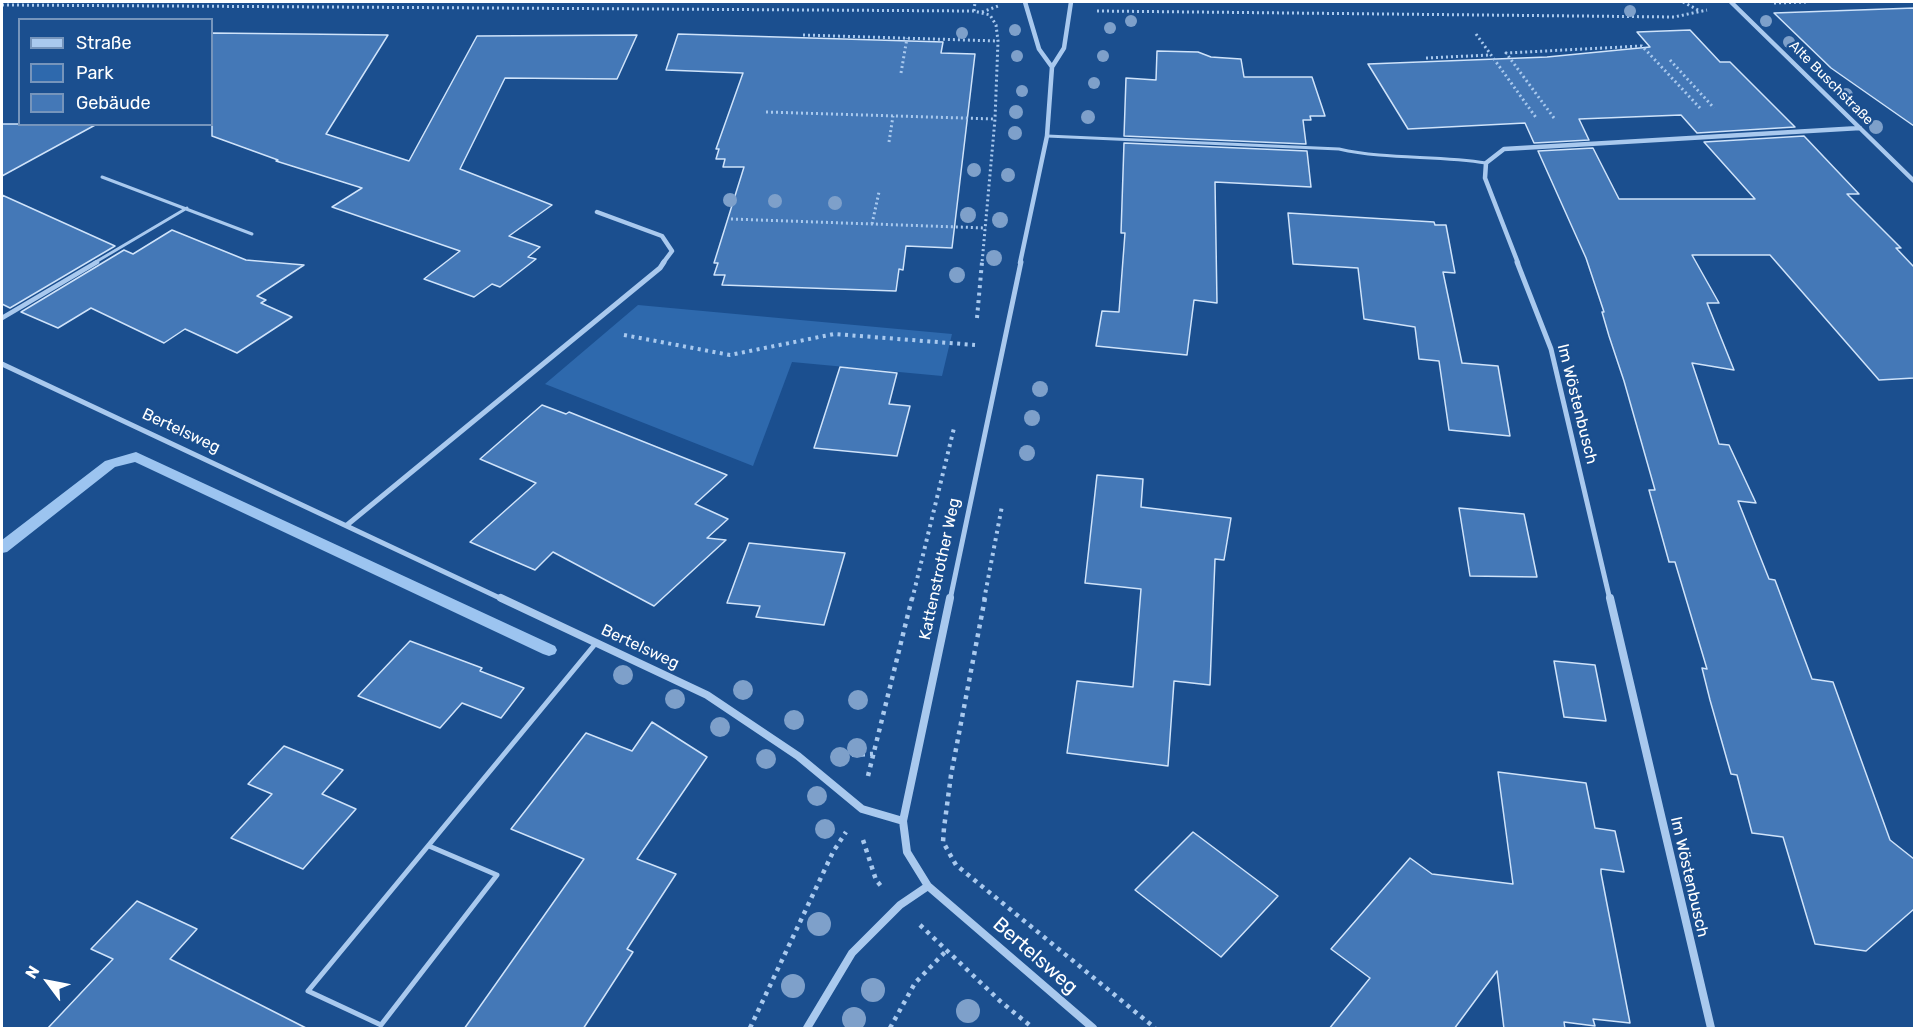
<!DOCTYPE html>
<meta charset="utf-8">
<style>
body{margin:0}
#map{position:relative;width:1916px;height:1030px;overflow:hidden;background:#1b4f8f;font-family:Rubik,sans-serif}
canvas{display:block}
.frame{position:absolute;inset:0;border:3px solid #fff;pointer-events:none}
.legend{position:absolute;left:18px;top:18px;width:195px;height:108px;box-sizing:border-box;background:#1b4f8f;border:2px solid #7695bc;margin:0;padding:8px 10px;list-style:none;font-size:18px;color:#fff}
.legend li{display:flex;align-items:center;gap:12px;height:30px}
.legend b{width:30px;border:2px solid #7695bc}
.north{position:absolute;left:18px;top:952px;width:60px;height:60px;-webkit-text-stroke:4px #1b4f8f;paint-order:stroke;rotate:302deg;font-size:16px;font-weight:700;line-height:24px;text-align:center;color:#fff}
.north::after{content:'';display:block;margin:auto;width:21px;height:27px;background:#fff;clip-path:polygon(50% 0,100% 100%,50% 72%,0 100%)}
</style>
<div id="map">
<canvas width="1916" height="1030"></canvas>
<div class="frame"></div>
<ul class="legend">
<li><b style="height:8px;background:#a9c9ee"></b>Straße</li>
<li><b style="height:16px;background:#2e69ad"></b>Park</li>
<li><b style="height:16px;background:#4478b7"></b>Gebäude</li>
</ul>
<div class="north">N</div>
</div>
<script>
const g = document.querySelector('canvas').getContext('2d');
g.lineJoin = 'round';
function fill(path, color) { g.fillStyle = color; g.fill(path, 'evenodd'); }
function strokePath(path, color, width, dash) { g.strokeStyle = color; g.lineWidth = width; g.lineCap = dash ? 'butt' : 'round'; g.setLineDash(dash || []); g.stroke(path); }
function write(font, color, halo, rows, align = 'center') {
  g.font = font + ' Rubik,sans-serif'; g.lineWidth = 4.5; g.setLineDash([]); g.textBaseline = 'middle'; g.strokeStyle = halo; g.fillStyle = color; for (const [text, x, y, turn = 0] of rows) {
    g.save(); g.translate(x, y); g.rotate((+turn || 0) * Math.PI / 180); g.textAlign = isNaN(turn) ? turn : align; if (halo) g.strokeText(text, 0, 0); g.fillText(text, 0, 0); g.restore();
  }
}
fill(new Path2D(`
 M638,305L952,334L942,376L792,362L753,466L545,384Z`), '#2e69ad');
fill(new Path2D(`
 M136,452L555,646L557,650L555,654L549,656L543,654L135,462L115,467L7,552L2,553V540L105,461Z`), '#9cc4f0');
const building = new Path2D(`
 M1914,8V126L1831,68L1774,13Z
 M1690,30L1720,62H1730L1795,127L1697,133L1681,115L1579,119L1589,140L1534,143L1525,123L1408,129L1368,64L1547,57L1650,47L1637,32Z
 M212,33L388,35L326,134L409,161L477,36L637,35L617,79L505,78L460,169L552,205L509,236L540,247L528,257L536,259L500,287L492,284L474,297L424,279L460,251L332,207L362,188L276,161L278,160L212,136Z
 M678,34L943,42L941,53L975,54L952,248L906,246L903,270L899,269L896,291L722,285L725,275H714L718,263H714L744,167H723L725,159H716L719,149H716L743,73L666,70Z
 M1157,51L1198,52L1211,57L1241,59L1244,77H1312L1325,116H1310L1311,120H1303L1306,144L1124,136L1126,78L1156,80Z
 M2,124H97L2,176Z
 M1804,136L1859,194H1847L1901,248H1896L1914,267V378L1879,380L1770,255H1692L1719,303H1707L1734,370L1692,363L1719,444L1729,445L1756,503L1738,501L1769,579L1775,580L1812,679L1833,682L1890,840L1914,859V909L1866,951L1815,944L1783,837L1752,833L1737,775L1731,774L1710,700L1702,668L1707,669L1675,562H1669L1649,490H1655L1624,381L1609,336L1602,312H1604L1586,258L1538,151L1593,148L1619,199H1755L1704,142Z
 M1124,143L1307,151L1311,187L1215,182L1217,303L1194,300L1187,355L1096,346L1102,311L1119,312L1125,233H1121Z
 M2,195L115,246L10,308L2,304Z
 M1288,213L1434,222L1435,225H1446L1455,273L1443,272L1462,363L1498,366L1510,436L1449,430L1439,361L1419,359L1415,327L1364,319L1358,268L1293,264Z
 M172,230L246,260L304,265L257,296L266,300L261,303L292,317L237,353L185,329L164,343L91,308L58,328L21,312L124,250L133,254Z
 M840,367L897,373L889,404L910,406L897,456L814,448Z
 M542,405L566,414L569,412L727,475L695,504L728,519L707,538L726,540L654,606L553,552L535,570L470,542L536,483L480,459Z
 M1097,475L1143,479L1141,507L1231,518L1224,560L1215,559L1210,685L1174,681L1168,766L1067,753L1077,681L1133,687L1141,589L1085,583Z
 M1459,508L1524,514L1537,577L1470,576Z
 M749,543L845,553L824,625L756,617L760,606L727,603Z
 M410,641L482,668L480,671L524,688L501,718L462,703L440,728L358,696Z
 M1554,661L1595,665L1606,721L1564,717Z
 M652,722L707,757L637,859L676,874L627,949L633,952L583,1029H464L584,859L511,829L586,733L632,751Z
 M284,746L343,770L322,794L356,809L303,869L231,838L272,794L248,784Z
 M1498,772L1586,783L1595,828L1615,831L1624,872L1601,869V873L1630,1023L1593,1019L1595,1026L1564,1022L1565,1029H1504L1497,971L1454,1029H1329L1370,978L1331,949L1410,858L1432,874L1513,884Z
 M1193,832L1278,896L1221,957L1135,890Z
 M137,901L197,929L170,959L308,1029H47L113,959L91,949Z`);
fill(building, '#4478b7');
strokePath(building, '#cfe3fa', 1.5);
strokePath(new Path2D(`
 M1683,2L1700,11
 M1774,3L1809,2
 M2,5L974,11L990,15L996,25L998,41L995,119L982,263
 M974,11L975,2
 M1097,11L1674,17L1707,10
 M982,12L998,6
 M1476,34L1537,119
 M803,35L998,41
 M1426,58L1490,55
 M1670,60L1714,108
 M901,73L907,38
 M766,112L995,119
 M1554,118L1506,53L1642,46L1700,108
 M889,142L893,116
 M731,219L986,228
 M872,224L879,192`), '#a9c9ee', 3, [2, 3]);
strokePath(new Path2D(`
 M977,318L982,262
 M624,335L730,355L834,334L975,345
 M912,600L954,428
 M984,600L1002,506`), '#a9c9ee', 4, [3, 4.5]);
strokePath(new Path2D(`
 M985,598L951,775L944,828L943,842L956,865L1155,1028
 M843,755L873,754
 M868,776L912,598
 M863,840L876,880L881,886
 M920,925L1000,1001L1033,1028
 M750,1028L833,852L846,832
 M890,1028L915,983L947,950`), '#a9c9ee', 4.5, [4, 5]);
strokePath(new Path2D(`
 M1047,136L1339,149C1387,160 1437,155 1486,163
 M102,177L252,234
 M94,263L187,208`), '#a9c9ee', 3);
strokePath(new Path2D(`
 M2,318L97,262`), '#a9c9ee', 4.5);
strokePath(new Path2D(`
 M429,846L497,875L381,1025L308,991L596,643`), '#a9c9ee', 5);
strokePath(new Path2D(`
 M1025,2L1039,49L1052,67
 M1731,2L1914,181
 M597,212L662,236L672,251L663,263
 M1020,263L1047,136L1052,67L1064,48L1071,2
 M1518,263L1485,178L1486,163L1504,149L1860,128`), '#a9c9ee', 4.5);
strokePath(new Path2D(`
 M1517,262L1551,349L1610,600
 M2,364L504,600
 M347,525L660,268L664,262
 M950,600L1021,262`), '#a9c9ee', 5);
strokePath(new Path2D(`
 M501,598L707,695L798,756L862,809L903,821
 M950,598L903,821L907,852L928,886L1093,1028
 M1610,598L1711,1028
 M807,1028L852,953L900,905L928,886`), '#a9c9ee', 8);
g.fillStyle = '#7ea0ca';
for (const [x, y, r] of [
 [1630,11,6],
 [1131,21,6],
 [1766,21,6],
 [1110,28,6],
 [1015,30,6],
 [962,33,6],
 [1789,42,6],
 [1017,56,6],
 [1103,56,6],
 [1094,83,6],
 [1022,91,6],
 [1846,95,7],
 [1016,112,7],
 [1088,117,7],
 [1876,127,7],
 [1015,133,7],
 [974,170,7],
 [1008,175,7],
 [730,200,7],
 [775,201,7],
 [835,203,7],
 [968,215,8],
 [1000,220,8],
 [994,258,8],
 [957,275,8],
 [1040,389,8],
 [1032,418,8],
 [1027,453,8],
 [623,675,10],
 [743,690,10],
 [675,699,10],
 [858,700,10],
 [794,720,10],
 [720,727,10],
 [857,748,10],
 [840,757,10],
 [766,759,10],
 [817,796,10],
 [825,829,10],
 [819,924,12],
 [793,986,12],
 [873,990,12],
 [968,1011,12],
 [854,1019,12]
]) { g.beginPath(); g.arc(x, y, r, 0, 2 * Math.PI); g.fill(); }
write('14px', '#fff', '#1b4f8f', [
 ["Alte Buschstraße",1831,83,45]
]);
write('16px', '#fff', '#1b4f8f', [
 ["Im Wöstenbusch",1577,404,76],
 ["Bertelsweg",181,431,25],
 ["Kattenstrother Weg",940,569,-78],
 ["Bertelsweg",640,647,25],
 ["Im Wöstenbusch",1689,877,77]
]);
write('20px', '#fff', '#1b4f8f', [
 ["Bertelsweg",1035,956,41]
]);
</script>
